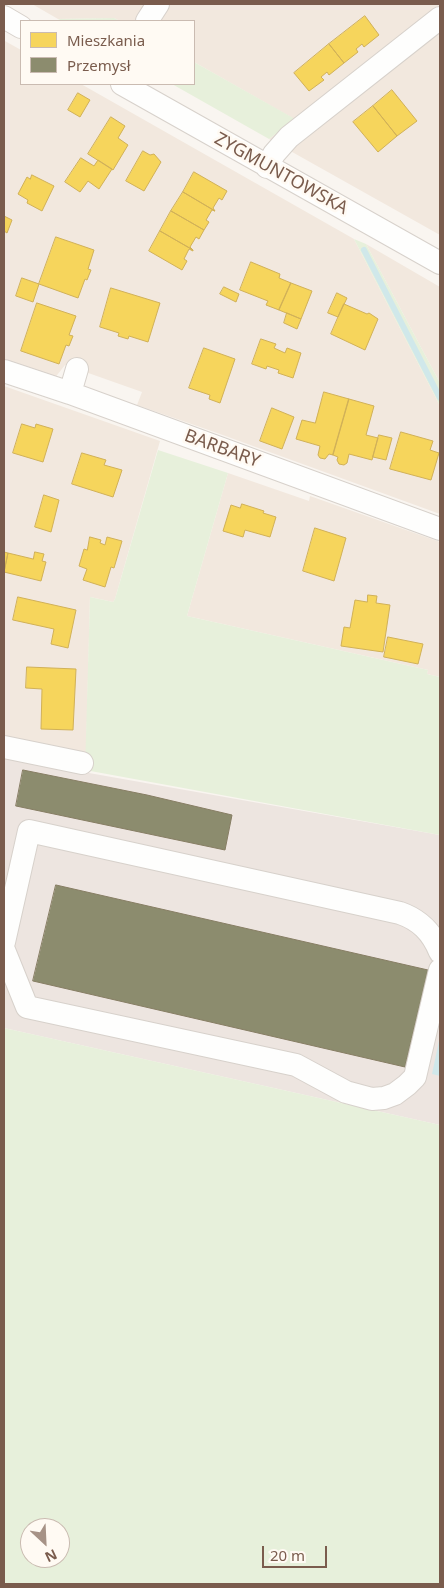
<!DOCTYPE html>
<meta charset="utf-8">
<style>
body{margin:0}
#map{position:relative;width:444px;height:1588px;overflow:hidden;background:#f9f5f0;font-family:"Noto Sans",sans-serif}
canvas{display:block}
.frame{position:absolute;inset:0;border:5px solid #7a5c4d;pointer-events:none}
.legend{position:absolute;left:20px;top:20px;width:175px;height:65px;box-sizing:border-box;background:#fffaf3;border:1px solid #cabbb1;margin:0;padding:6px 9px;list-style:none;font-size:15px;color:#7a5c4d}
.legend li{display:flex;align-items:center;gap:10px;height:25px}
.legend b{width:25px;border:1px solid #cabbb1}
.north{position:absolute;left:20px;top:1518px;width:50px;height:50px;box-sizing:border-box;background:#fffaf3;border:1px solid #cabbb1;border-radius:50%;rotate:155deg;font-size:14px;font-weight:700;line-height:20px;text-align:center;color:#7a5c4d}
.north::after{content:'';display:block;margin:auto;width:18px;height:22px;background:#a69286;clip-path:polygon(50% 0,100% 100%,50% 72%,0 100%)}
.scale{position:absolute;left:262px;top:1546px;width:65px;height:22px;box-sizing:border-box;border:2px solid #7a5c4d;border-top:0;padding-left:6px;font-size:15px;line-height:18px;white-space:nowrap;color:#7a5c4d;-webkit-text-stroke:4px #fffaf3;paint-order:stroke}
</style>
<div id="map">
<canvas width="444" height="1588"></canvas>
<div class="frame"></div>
<ul class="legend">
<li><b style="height:14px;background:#f6d55c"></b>Mieszkania</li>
<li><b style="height:14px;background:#8c8c6e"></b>Przemysł</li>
</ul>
<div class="north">N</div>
<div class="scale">20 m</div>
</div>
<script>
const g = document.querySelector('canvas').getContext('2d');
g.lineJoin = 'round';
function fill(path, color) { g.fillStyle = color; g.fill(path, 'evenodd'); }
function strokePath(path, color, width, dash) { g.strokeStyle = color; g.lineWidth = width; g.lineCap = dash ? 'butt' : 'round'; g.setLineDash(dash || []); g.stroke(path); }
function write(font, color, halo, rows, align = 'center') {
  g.font = font + ' "Noto Sans",sans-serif'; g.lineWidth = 5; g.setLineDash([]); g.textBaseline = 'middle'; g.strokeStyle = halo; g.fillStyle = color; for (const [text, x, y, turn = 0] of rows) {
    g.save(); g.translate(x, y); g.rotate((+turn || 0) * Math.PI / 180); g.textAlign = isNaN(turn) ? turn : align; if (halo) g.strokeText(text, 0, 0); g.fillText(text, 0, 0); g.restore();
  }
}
fill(new Path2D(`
 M32,4H440V235L269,139L294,119L194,62V21H120L114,18L58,19Z
 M5,41L21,50V84H81L354,239L440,406V514L220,434L137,405L142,392L77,369L65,365L54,379L4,362V44Z
 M366,244L440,287V383Z
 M4,386L160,441L115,599L113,602L90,597L86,757L4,739Z
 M228,473L309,501L310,496L440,542V677L427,674L428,670L187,616Z`), '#f2e8de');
fill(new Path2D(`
 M4,758L440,835V1125L4,1028Z`), '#ede5e0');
fill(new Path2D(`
 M114,18L120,21H62L58,19Z
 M194,62L295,119L269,139L172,84H194Z
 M354,239L366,244L440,383V406Z
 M158,450L228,473L187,616L428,670L427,674L440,677V835L85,770L90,597L113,602L115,599Z
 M4,1028L440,1125V1584H4ZM30,1528H60V1558H30Z`), '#e7f0db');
fill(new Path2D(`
 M440,1036V1076L432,1074Z`), '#d0e8ea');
const homes = new Path2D(`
 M365,16L379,35L364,47L362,44L356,49L358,52L344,63L329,44Z
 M329,44L344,63L329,75L327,72L321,77L324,80L309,91L294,73Z
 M392,90L417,121L397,136L373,106Z
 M78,93L90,100L80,117L68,110Z
 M373,106L397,136L378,152L353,122Z
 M111,117L125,126L118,138L128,145L113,170L88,154Z
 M143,151L150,155L154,154L161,162L144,191L126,181Z
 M81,158L94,166L98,160L112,169L99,189L88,181L80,192L65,182Z
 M194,172L227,191L222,200L219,198L213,208L215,211L183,192Z
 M32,175L54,186L42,211L27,203L28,200L18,194L27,177L30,179Z
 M183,192L215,211L212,210L206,220L209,222L204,230L171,211Z
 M171,211L204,230L199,239L196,237L190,247L193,250L160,231Z
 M4,216L12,220L7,233L4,231Z
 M160,231L193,250V251L189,249L184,259L187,261L182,270L149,251Z
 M56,237L94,250L88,269L91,270L87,280L85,279L78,298L39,284Z
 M251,262L280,274L279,278L291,283L279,310L266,305L268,301L240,290Z
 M22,278L39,284L33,302L16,296Z
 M291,283L312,291L301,319L279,310Z
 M224,287L239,294L236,302L220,294Z
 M111,288L160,303L148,342L129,336L128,339L118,336L119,333L100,327Z
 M337,293L347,298L338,317L328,313Z
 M37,303L76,316L69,335L73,336L69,346L66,345L59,364L21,351Z
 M344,304L367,314L369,313L378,319L365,350L331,334Z
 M287,313L301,319L297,329L284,323Z
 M261,339L276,344L274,348L285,353L287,348L301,353L293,378L278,373L279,370L267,366L266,369L252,364Z
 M204,348L235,359L220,403L209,399L210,395L189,388Z
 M324,392L349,399L333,455L329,454L325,459L320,458L318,455L320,446L296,439L302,420L315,423Z
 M349,399L374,406L366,435L378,438L372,460L349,454L347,463L344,465L339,464L337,460L338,457L333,455Z
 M272,408L294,417L282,449L260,441Z
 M22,424L35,428L36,424L53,429L43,462L13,453Z
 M401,432L433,441L430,450L439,453L431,480L390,469Z
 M379,435L392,438L386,460L373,457Z
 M82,453L106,460L104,465L122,470L113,497L72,484Z
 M44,495L59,500L51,532L35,527Z
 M242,504L264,511L263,513L276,517L270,537L245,530L243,537L223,531L231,505L240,508Z
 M315,528L346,538L334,581L303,571Z
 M90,537L101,540L100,543L105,545L107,537L122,541L114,568L111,567L105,587L83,580L87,569L79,566L84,549L87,550Z
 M4,552L8,553L4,572Z
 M35,552L44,554L42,561L46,562L41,581L4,572L8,553L33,559Z
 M368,595L377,596L376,603L390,605L383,652L341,646L344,627L350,628L355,600L367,602Z
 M18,597L76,610L68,648L51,644L54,629L13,620Z
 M388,637L423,644L418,664L384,657Z
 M27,667L76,669L73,730L41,729L42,689L26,688Z`);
fill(homes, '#f6d55c');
strokePath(homes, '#d1b158', 1);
const industry = new Path2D(`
 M23,770L147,795L232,815L225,850L16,806Z
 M56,885L428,970L405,1067L33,981Z`);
fill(industry, '#8c8c6e');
strokePath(industry, '#877e64', 1);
strokePath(new Path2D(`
 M364,250L440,398`), '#d0e8ea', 6);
const minor = new Path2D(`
 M4,17L21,27
 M147,21L158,4
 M122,84L440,263
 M267,167L274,154L289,137L440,18
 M4,371L70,393L440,529
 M70,393L77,369
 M4,747L82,763
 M4,942L29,831L400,913C420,920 432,932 440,952
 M4,950L27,1007L296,1065L346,1092L372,1099L384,1098L395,1094L407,1085L415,1077L440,970`);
strokePath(minor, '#d7d1cb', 24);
strokePath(minor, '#fefefd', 22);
write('18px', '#7a5c4d', '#fffaf3', [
 ["ZYGMUNTOWSKA",281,174,29],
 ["BARBARY",222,449,20]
]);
</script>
